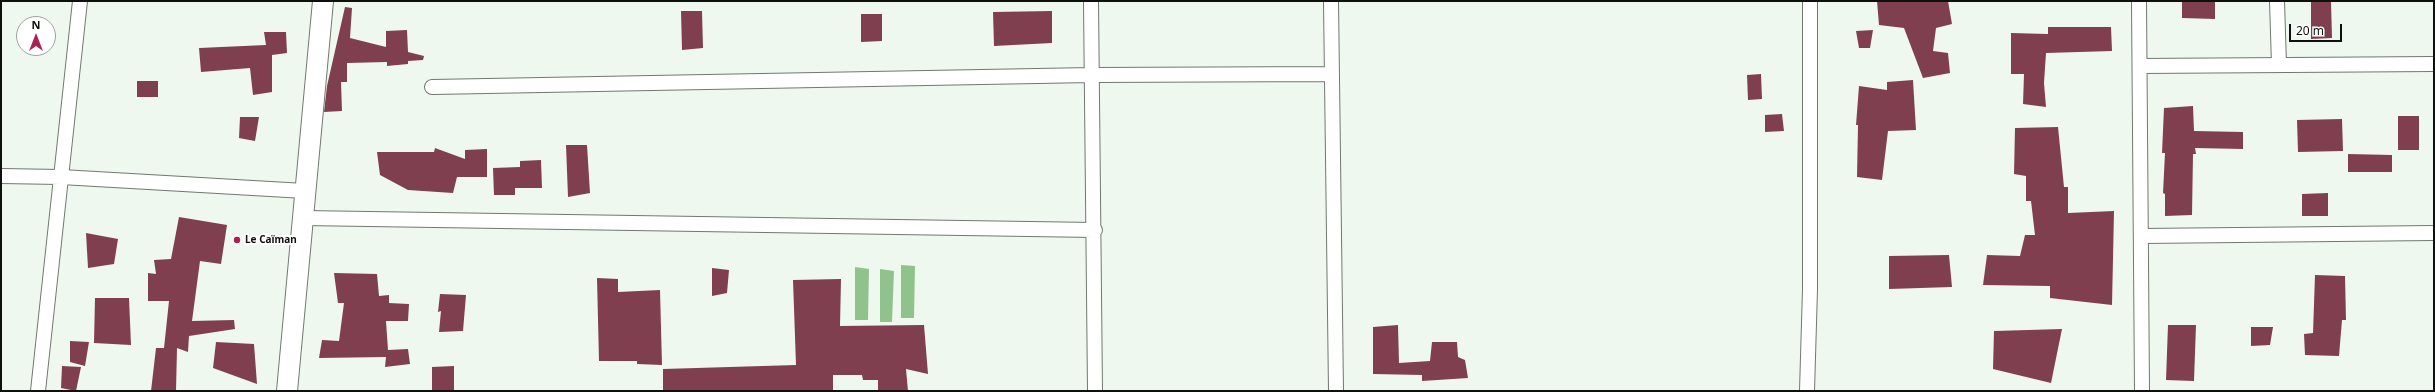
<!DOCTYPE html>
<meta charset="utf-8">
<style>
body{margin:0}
#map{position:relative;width:2435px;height:392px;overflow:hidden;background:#eff8ee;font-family:"Noto Sans",sans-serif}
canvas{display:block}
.frame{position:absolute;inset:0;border:2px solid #0d100c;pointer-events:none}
.north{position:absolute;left:16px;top:16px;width:40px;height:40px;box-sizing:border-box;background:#fff;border:1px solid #9e9f9e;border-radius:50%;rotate:0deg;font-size:11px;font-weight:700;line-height:16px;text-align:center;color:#0d100c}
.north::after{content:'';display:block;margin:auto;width:14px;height:18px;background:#b01f52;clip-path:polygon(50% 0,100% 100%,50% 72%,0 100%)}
.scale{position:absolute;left:2289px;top:24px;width:53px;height:18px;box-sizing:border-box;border:2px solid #0d100c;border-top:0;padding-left:5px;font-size:12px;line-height:14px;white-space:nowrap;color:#0d100c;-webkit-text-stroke:3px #fff;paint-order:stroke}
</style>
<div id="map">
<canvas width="2435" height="392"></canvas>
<div class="frame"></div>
<div class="north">N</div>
<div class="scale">20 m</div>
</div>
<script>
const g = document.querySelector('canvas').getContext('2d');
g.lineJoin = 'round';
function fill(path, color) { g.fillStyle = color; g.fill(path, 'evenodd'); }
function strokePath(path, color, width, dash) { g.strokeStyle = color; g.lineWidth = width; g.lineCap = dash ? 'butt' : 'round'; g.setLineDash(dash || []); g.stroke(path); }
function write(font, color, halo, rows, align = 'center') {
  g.font = font + ' "Noto Sans",sans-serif'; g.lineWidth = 4; g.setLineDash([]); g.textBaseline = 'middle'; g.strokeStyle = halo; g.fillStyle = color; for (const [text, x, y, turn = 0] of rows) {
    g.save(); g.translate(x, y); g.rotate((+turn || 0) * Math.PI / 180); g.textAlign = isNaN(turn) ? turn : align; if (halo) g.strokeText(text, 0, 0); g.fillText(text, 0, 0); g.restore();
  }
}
fill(new Path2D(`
 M901,265L915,266L914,318H901Z
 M855,267L869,269L868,320H855Z
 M880,269L894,271L892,322H880Z`), '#90c28c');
fill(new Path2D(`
 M1877,1H1948L1952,24L1936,28L1933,51L1948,53L1950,73L1923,78L1904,28L1879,25Z
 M2182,1H2215V19L2182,18Z
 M2311,1H2331L2332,38L2311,39Z
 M345,7L352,8L350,38L386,47V31L407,30L408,52L424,56L423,60L408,61V64L387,66V62L347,63V82H341L342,111L324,112L327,86Z
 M681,11H702L703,48L682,50Z
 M1052,11V43L994,46L993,12Z
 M861,14H882V41L861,42Z
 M2048,27H2111L2112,51L2046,53L2044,83L2046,107L2023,104L2024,74H2011V33L2048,34Z
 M1873,30L1870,48H1859L1856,31Z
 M264,32H286L287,53L272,55V92L253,95L250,68L201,72L199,48L266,45Z
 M1761,74L1762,99L1748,100L1747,75Z
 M1913,80L1916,130L1888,131L1882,180L1857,177L1858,125H1856L1859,86L1887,90V82Z
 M137,81H158V97H137Z
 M2193,106L2194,131L2243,132V149L2195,148L2196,154H2193L2192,215L2165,216V194L2163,193L2165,153H2162L2164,108Z
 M1782,114L1784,131L1765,132V115Z
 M2398,116H2419V150H2398Z
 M240,117H259L255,141L239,138Z
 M2342,119L2343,151L2298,152L2297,120Z
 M2058,127L2064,187H2068V213L2114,211L2112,305L2050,298V286L1983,285L1987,255L2020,256L2025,235H2035L2031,201H2026V176L2014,174L2015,128Z
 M566,145H587L590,193L568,197Z
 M435,148L465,159V150L487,149V177H457L453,193L408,190L380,175L377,152H434Z
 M2348,154L2392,155V172H2348Z
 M541,160L542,188H515V195H494L493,168L520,167V161Z
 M2328,193V216H2302V194Z
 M179,217L227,225L221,264L200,261L192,321L234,320L235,329L189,336L188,352L177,348L176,391H151L156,348H164L169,301H148V273L156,274L154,260L171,259Z
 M86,233L118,239L114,264L88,268Z
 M1949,255L1952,287L1889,289V256Z
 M712,268L729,270L727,293L712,296Z
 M334,273L377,274L379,296L389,295V303L409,304L408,321H386L388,350L408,349L410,364L385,367L386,357L319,358L322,340L339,341L344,303H338Z
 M2315,275L2345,276L2346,320H2342L2339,356L2305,355L2304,334L2313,333Z
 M597,278L618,279V292L660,290L662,365L637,364V361H599Z
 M841,279L840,326L924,325L928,374L906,369L908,391H878V380H863L862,375H833V391H663V369L796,365L793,280Z
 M440,294L466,295L463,331L439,332L441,311L438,312Z
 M95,298H129L131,345L94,343Z
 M1398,325L1399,363L1430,361L1432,342H1457L1458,357L1465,360L1468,378L1422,381V375L1373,374V327Z
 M2168,325H2196L2194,381L2166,380Z
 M2251,327H2273L2270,345L2251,346Z
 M2062,329L2051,383L1993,369L1994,331Z
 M70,341L89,342L85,366L70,362Z
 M216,342L254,344L257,384L213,368Z
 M62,366L81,367L76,391L61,388Z
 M454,366V391H432V367Z`), '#803f4e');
const minor = new Path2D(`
 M1091,1L1095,391
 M1331,1L1336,391
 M2139,1L2142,391
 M2277,1L2279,65
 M2140,66L2434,64
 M432,87L1092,75L1331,74
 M1,176L61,177L305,191
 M303,218L1095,230
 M2141,236L2434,233
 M38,391L80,1
 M1807,391L1810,289V1`);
const secondary = new Path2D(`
 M287,391L323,1`);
strokePath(minor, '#70786f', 16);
strokePath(secondary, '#70786f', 22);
strokePath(minor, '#fff', 14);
strokePath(secondary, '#fff', 20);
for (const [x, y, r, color] of [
 [237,240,4,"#b01f52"]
]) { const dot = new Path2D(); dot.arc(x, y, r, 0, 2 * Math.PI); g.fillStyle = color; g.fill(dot); strokePath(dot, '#fff', 1.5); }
write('bold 10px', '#0d100c', '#fff', [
 ["Le Caïman",245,240]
], 'left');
</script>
